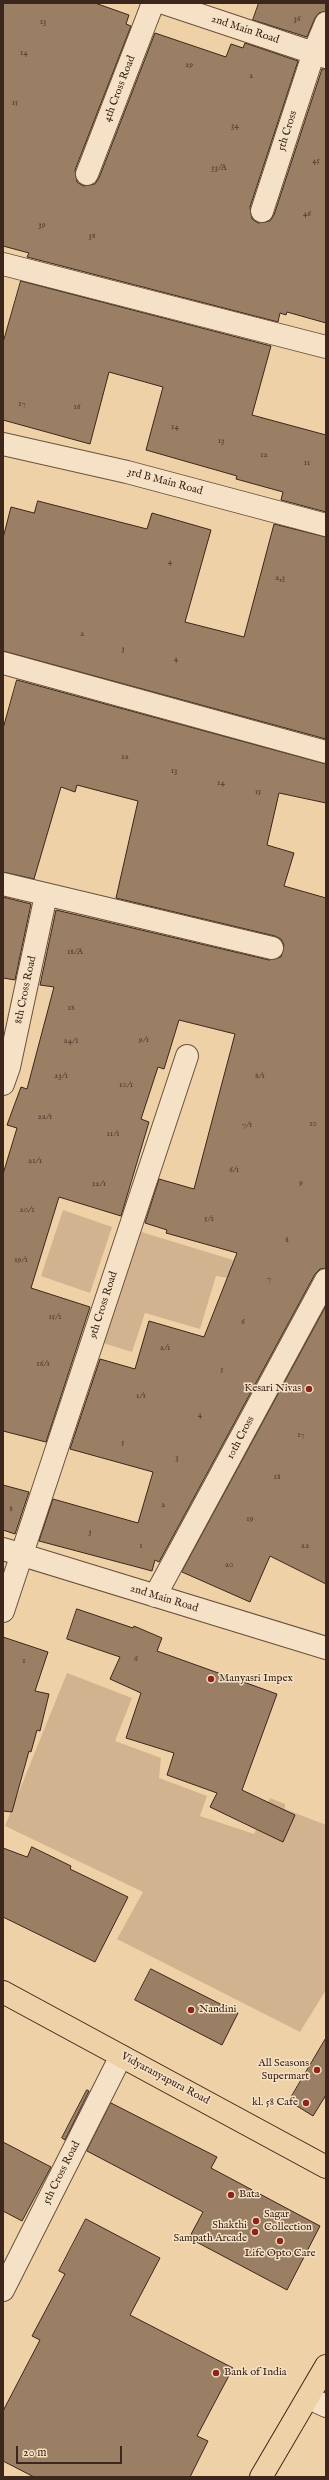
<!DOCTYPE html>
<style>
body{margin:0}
#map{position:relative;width:329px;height:2480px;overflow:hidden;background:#efd1a7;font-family:"IM FELL English",serif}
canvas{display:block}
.frame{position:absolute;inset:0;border:4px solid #3d261b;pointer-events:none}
.scale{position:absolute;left:16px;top:2446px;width:106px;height:18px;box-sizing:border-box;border:2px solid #3d261b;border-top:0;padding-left:5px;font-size:12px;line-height:14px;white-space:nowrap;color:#3d261b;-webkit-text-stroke:3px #f5e1c6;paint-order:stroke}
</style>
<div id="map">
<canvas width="329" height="2480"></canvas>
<div class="frame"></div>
<div class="scale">20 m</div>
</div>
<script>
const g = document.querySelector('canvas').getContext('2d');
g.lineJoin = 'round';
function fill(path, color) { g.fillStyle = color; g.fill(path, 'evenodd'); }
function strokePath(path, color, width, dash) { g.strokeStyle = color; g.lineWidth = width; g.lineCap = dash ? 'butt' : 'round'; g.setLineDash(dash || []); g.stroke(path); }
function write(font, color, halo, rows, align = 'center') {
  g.font = font + ' "IM FELL English",serif'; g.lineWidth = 3; g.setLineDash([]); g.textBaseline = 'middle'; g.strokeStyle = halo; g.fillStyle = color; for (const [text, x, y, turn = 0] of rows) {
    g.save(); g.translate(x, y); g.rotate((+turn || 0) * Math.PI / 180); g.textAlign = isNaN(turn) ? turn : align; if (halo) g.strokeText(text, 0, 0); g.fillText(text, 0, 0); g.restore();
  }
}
fill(new Path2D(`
 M63,1210L112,1227L90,1293L41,1276Z
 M135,1230L233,1260L228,1278L216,1276L200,1329L145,1313L132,1352L100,1342Z
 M67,1673L132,1698L115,1741L161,1758L159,1778L207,1796L200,1816L254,1834L270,1798L285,1804V1809L326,1825V1990L300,2032L117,1939L143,1892L5,1826Z`), '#d1b48f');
const building = new Path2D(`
 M3,3H95L129,15L126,24L131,26L75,170L77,182L83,186L95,184L99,178L155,33L226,57L231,44L243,48L245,43L298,61L250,207L252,219L258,223L270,221L274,215L322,69H326V323L287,312L286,315L280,313L278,322L27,257L29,253L3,246Z
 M259,3H326V11L319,13L315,18L307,37L253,20Z
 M21,281L271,346L252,415L326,435V512L281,500L283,492L236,479L237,476L146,450L163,387L109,372L90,444L3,420V343Z
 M38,501L147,529L152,513L211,530L185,622L244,637L274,524L326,537V739L3,651V538L11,507L34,513Z
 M17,680L326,764V803L279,793L267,845L294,853L284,886L326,898V1268L320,1269L315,1274L159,1562L155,1560L152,1571L39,1541L53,1499L138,1523L153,1472L70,1449L100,1359L135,1369L149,1321L204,1337L237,1253L166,1233L167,1230L145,1223L159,1179L194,1189L235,1034L179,1020L164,1069L158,1067L141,1119L149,1122L121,1216L59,1197L31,1288L90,1307L46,1442L3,1431V1174L17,1128L7,1125L21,1087L27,1089L54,987L40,985L56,910L269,960L281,957L284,945L281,939L275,936L116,898L138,801L77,785L75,792L61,787L34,879L3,872V729Z
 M3,897L31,904L15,980L3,978Z
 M326,1306V1584L270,1556L250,1602L182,1572Z
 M3,1485L29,1492L15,1534L3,1530Z
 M77,1609L133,1628L134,1626L162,1638L157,1651L277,1694L242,1790L295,1815L283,1842L210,1807L217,1793L167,1775L174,1753L126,1738L141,1693L110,1679L120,1657L67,1639Z
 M3,1637L48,1652L35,1691L49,1694L40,1731L37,1730L31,1752L29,1751L12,1812L3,1811Z
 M32,1847L71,1866L70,1869L128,1897L95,1962L3,1917V1848L27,1857Z
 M151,1969L238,2013L222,2045L135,2000Z
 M326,2038V2095L313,2116L289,2101Z
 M87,2090L89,2091L65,2140L62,2138Z
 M111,2103L217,2157L211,2168L320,2226L287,2290L189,2238L203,2212L87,2151Z
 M3,2142L51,2167L22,2221L3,2211Z
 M86,2219L160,2258L130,2315L233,2368L197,2436L208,2441L190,2477H34L3,2461V2411L40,2340L32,2336L65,2274L59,2271Z`);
fill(building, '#9a7f64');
strokePath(building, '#3d261b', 1);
const minor = new Path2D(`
 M164,3L326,57
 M87,174L153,3
 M262,211L314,52L326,23
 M3,264L326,347
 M3,444L127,472L326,525
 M3,663L326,752
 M3,884L272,948
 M3,1084L9,1067L46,895
 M3,1549L326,1648
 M155,1596L326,1280
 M3,1611L187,1056
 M3,2290L121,2056
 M309,2398L326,2406`);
const major = new Path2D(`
 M3,1992L326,2167
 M261,2477L326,2366`);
strokePath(minor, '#6a513e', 24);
strokePath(major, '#3d261b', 24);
strokePath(minor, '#f5e1c6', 22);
strokePath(major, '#efd1a7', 22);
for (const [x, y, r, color] of [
 [309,1389,4,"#8f2418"],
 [211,1679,4,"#8f2418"],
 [191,2010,4,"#8f2418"],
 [317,2070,4,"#8f2418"],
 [306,2103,4,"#8f2418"],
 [231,2195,4,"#8f2418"],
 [256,2221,4,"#8f2418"],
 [255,2232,4,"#8f2418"],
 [280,2241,4,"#8f2418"],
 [216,2373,4,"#8f2418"]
]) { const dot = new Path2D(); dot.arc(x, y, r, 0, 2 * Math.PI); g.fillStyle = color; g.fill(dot); strokePath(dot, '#f5e1c6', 1.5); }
write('9px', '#543c2d', null, [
 ["36",297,19],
 ["13",43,22],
 ["14",24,53],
 ["29",189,65],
 ["2",251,76],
 ["15",15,103],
 ["34",235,126],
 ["45",316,161],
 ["33/A",219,168],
 ["46",307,214],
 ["39",42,225],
 ["38",92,236],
 ["17",22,404],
 ["16",77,407],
 ["14",175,427],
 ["13",221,441],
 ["12",264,455],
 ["11",307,463],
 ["4",170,562],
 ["2,3",280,578],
 ["2",82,634],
 ["3",123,649],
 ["4",176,659],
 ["12",125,757],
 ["13",174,771],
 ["14",221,783],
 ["15",258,792],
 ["18/A",75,952],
 ["18",71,1008],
 ["9/1",144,1040],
 ["24/1",71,1041],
 ["23/1",61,1076],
 ["8/1",260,1076],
 ["10/1",126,1085],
 ["22/1",45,1117],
 ["10",313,1124],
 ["7/1",247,1125],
 ["11/1",113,1134],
 ["21/1",35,1161],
 ["6/1",234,1170],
 ["9",301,1183],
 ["12/1",99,1184],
 ["20/1",27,1210],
 ["5/1",209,1219],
 ["8",287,1240],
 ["19/1",21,1260],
 ["7",269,1279],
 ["15/1",55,1317],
 ["6",243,1322],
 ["2/1",165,1348],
 ["16/1",43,1364],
 ["5",222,1370],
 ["1/1",141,1396],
 ["4",200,1415],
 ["17",301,1435],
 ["5",123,1443],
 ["3",177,1458],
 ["18",277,1477],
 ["2",163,1505],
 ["8",11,1509],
 ["19",250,1519],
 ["3",90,1532],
 ["1",141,1546],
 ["22",305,1546],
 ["20",229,1565],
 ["6",136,1659],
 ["1",24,1661]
]);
write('11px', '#3d261b', '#f5e1c6', [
 ["2nd Main Road",245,30,18],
 ["4th Cross Road",120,89,-69],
 ["5th Cross",288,131,-72],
 ["3rd B Main Road",165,482,15],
 ["8th Cross Road",26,990,-78],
 ["9th Cross Road",104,1305,-72],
 ["10th Cross",241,1438,-62],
 ["2nd Main Road",164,1599,17],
 ["Vidyaranyapura Road",165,2079,28],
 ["5th Cross Road",62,2173,-63]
]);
write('11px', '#3d261b', '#f5e1c6', [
 ["Kesari Nivas",301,1389,"right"],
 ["Manyasri Impex",219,1679],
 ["Nandini",199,2010],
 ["All Seasons",309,2064,"right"],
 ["Supermart",309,2077,"right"],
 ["kl. 58 Cafe",298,2103,"right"],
 ["Bata",239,2195],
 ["Sagar",264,2215],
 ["Collection",264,2228],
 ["Shakthi",247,2226,"right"],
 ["Sampath Arcade",247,2239,"right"],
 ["Life Opto Care",280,2254,"center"],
 ["Bank of India",224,2373]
], 'left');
</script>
